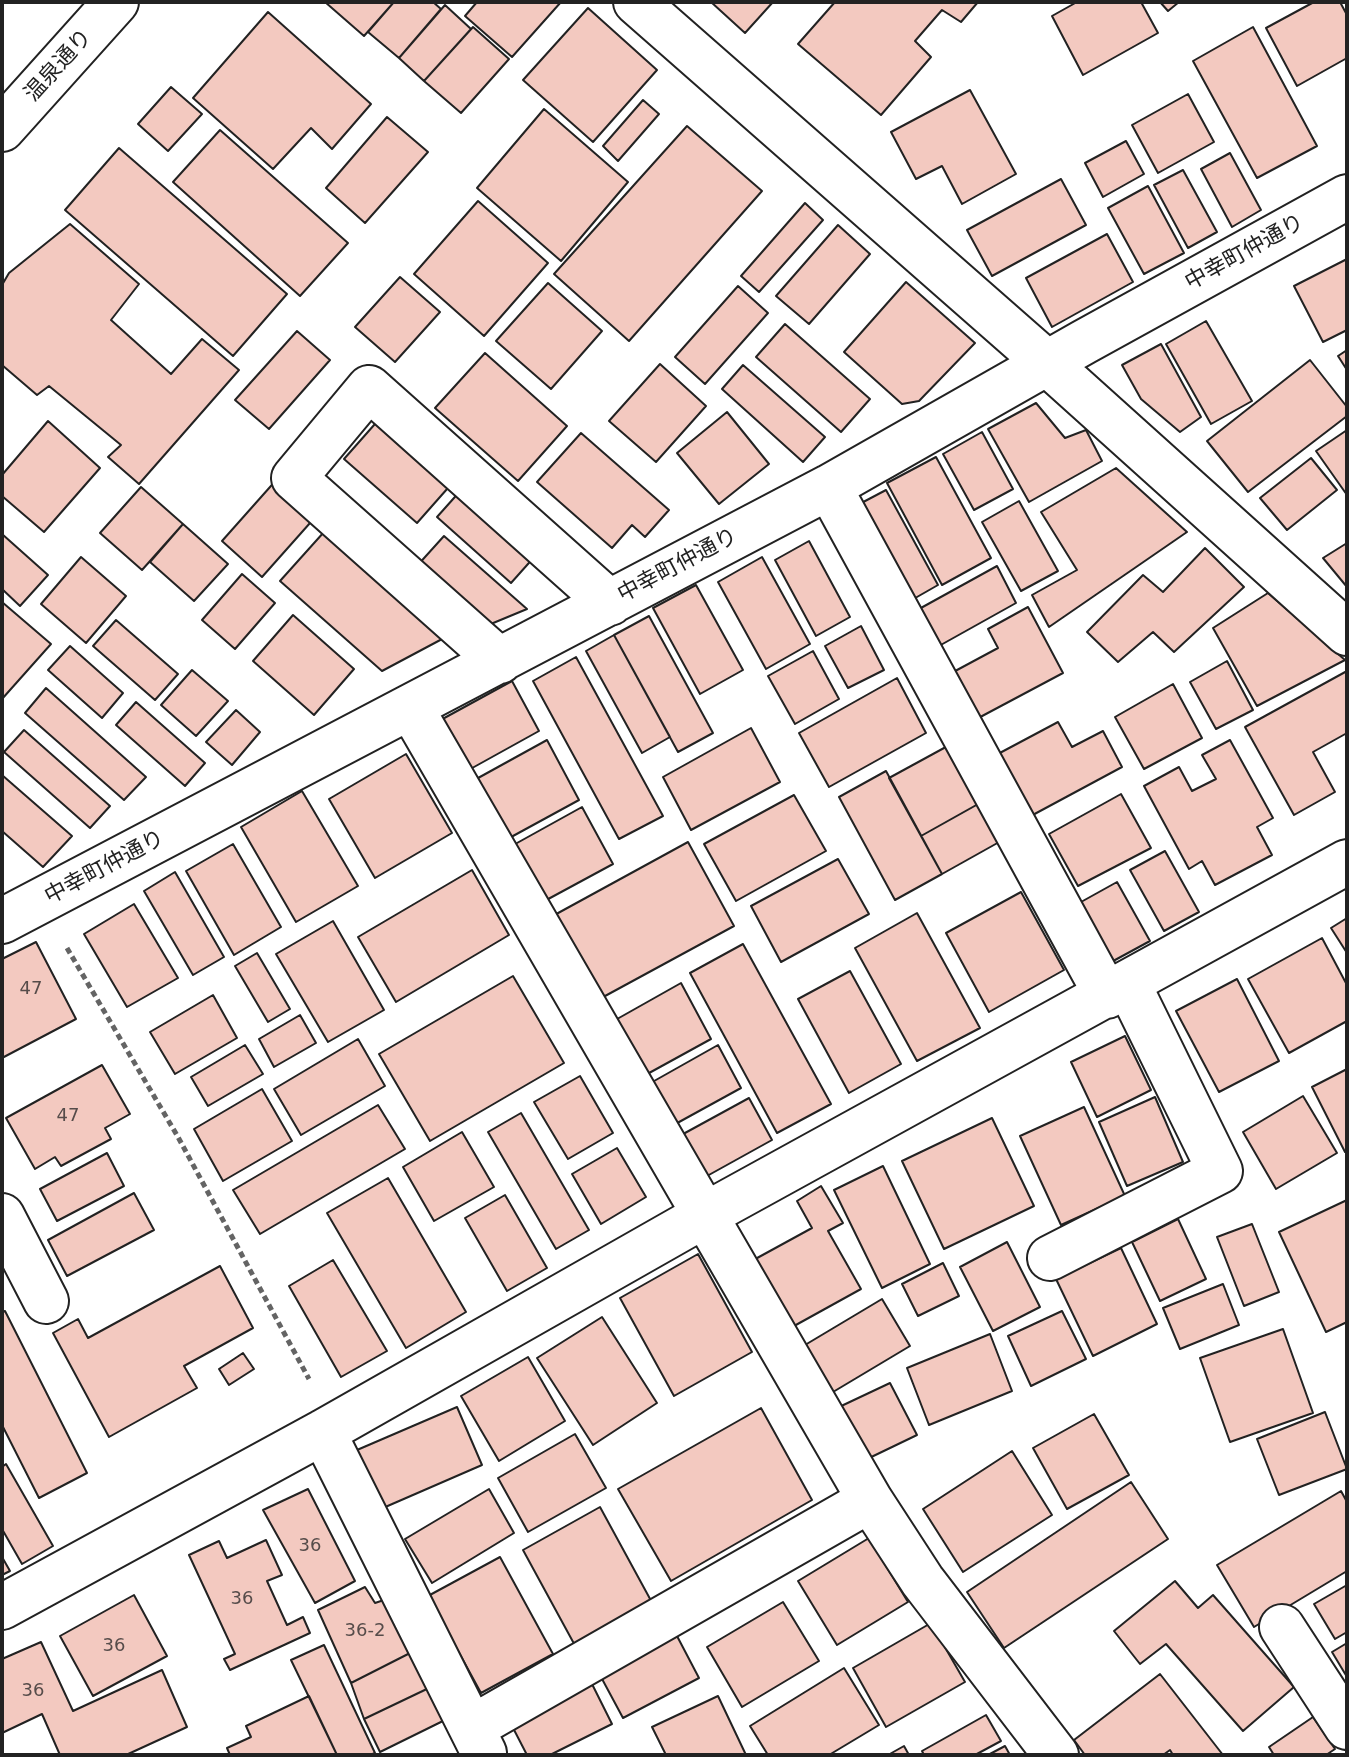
<!DOCTYPE html>
<meta charset="utf-8">
<style>
body{margin:0}
#map{position:relative;width:1349px;height:1757px;overflow:hidden;background:#fff;font-family:"DejaVu Sans",sans-serif}
canvas{display:block}
.frame{position:absolute;inset:0;border:4px solid #222;pointer-events:none}
</style>
<div id="map">
<canvas width="1349" height="1757"></canvas>
<div class="frame"></div>
</div>
<script>
const g = document.querySelector('canvas').getContext('2d');
g.lineJoin = 'round';
function fill(path, color) { g.fillStyle = color; g.fill(path, 'evenodd'); }
function strokePath(path, color, width, dash) { g.strokeStyle = color; g.lineWidth = width; g.lineCap = dash ? 'butt' : 'round'; g.setLineDash(dash || []); g.stroke(path); }
function write(font, color, halo, rows, align = 'center') {
  g.font = font + ' "DejaVu Sans","Noto Sans JP",sans-serif'; g.lineWidth = 6; g.setLineDash([]); g.textBaseline = 'middle'; g.strokeStyle = halo; g.fillStyle = color; for (const [text, x, y, turn = 0] of rows) {
    g.save(); g.translate(x, y); g.rotate((+turn || 0) * Math.PI / 180); g.textAlign = isNaN(turn) ? turn : align; if (halo) g.strokeText(text, 0, 0); g.fillText(text, 0, 0); g.restore();
  }
}
const building = new Path2D(`
 M325,2H394L364,36Z
 M394,2H433L441,9L399,58L368,32Z
 M477,2H561L512,57L465,16Z
 M711,2H773L745,33Z
 M835,2H978L961,22L942,10L915,41L931,57L881,115L798,44Z
 M1077,2H1141L1158,33L1083,75L1052,16Z
 M1160,2H1179L1168,11Z
 M1314,2H1340L1347,15V58L1297,86L1266,28Z
 M445,5L471,29L424,81L399,58Z
 M588,8L657,70L593,142L523,80Z
 M268,12L371,104L332,149L311,128L273,169L193,98Z
 M473,27L509,59L461,113L424,81Z
 M1253,27L1317,146L1257,178L1193,61Z
 M171,87L202,114L168,151L138,124Z
 M970,90L1016,174L962,204L942,166L916,179L891,132Z
 M1188,94L1214,142L1158,173L1132,125Z
 M643,100L659,114L618,161L603,146Z
 M544,109L628,182L561,261L477,188Z
 M387,117L428,152L365,223L326,188Z
 M687,126L762,191L629,341L554,274Z
 M220,130L348,243L300,296L173,182Z
 M1126,141L1144,174L1103,197L1085,163Z
 M119,148L287,294L233,356L65,210Z
 M1230,153L1261,210L1232,227L1201,169Z
 M1183,170L1217,232L1188,248L1154,185Z
 M1061,179L1086,225L992,276L967,230Z
 M1148,186L1184,253L1144,274L1108,208Z
 M478,201L548,263L484,336L414,274Z
 M805,203L823,220L759,292L741,276Z
 M70,224L139,284L111,320L171,374L202,339L239,370L139,484L108,457L121,445L49,386L37,395L2,365V285L9,273Z
 M838,225L870,254L809,324L776,296Z
 M1107,234L1133,282L1052,327L1026,278Z
 M1347,259V330L1323,342L1294,286Z
 M400,277L440,312L395,362L355,327Z
 M906,282L975,343L919,401L902,404L844,352Z
 M548,283L602,331L551,389L496,341Z
 M738,286L768,313L705,384L675,357Z
 M1206,321L1252,401L1211,424L1166,344Z
 M785,324L870,399L841,432L756,357Z
 M297,331L330,360L269,429L235,400Z
 M1161,344L1201,417L1180,432L1141,399L1122,365Z
 M1347,350V370L1338,356Z
 M485,353L567,426L518,481L435,408Z
 M1310,360L1347,407V416L1248,492L1207,441Z
 M660,364L706,406L656,462L609,421Z
 M743,365L825,437L803,462L722,389Z
 M1036,403L1065,438L1086,430L1102,461L1029,502L988,429Z
 M727,412L769,464L719,504L677,453Z
 M382,416L455,480L417,523L344,459Z
 M48,421L100,468L44,532L2,496V475Z
 M1347,430V495L1316,451Z
 M982,432L1013,489L974,510L943,454Z
 M581,433L669,510L645,537L632,525L612,548L537,482Z
 M936,457L991,558L942,585L887,483Z
 M1311,458L1337,490L1287,530L1260,498Z
 M1116,468L1187,532L1049,627L1032,595L1077,570L1041,512Z
 M278,478L318,514L262,577L222,541Z
 M141,487L183,524L142,570L100,533Z
 M462,489L536,555L511,583L437,517Z
 M886,490L938,585L903,605L850,509Z
 M1019,501L1058,571L1021,591L982,522Z
 M183,524L228,564L194,601L150,562Z
 M324,532L444,638L382,671L280,581Z
 M2,534L48,575L20,606L2,589Z
 M444,536L527,609L486,626L416,567Z
 M809,541L850,617L816,636L775,560Z
 M1347,543V587L1323,558Z
 M1205,548L1244,587L1174,652L1153,632L1118,662L1087,632L1143,575L1163,592Z
 M81,557L126,596L86,643L41,604Z
 M762,557L810,644L766,669L718,582Z
 M997,566L1016,603L930,651L910,614Z
 M242,574L275,603L235,649L202,620Z
 M696,585L743,670L700,694L653,608Z
 M1268,593L1345,660L1257,706L1213,628Z
 M2,602L51,644L2,699Z
 M1028,607L1063,673L969,723L944,677L998,648L988,629Z
 M293,615L354,669L314,715L253,661Z
 M649,616L713,733L678,752L614,635Z
 M116,620L178,674L155,700L93,646Z
 M861,626L884,670L848,688L825,646Z
 M614,635L670,737L642,753L586,651Z
 M70,646L123,693L102,718L48,670Z
 M813,651L839,699L795,724L768,676Z
 M576,657L663,816L619,839L533,681Z
 M1227,661L1253,710L1216,729L1190,682Z
 M192,670L228,701L196,736L161,705Z
 M1347,671V733L1313,752L1335,792L1294,815L1245,727Z
 M897,678L926,733L829,787L799,733Z
 M512,681L539,731L465,772L437,722Z
 M1173,684L1202,738L1144,769L1115,717Z
 M46,688L146,777L124,800L25,713Z
 M136,702L205,763L185,786L116,725Z
 M236,710L260,732L232,765L206,742Z
 M1058,722L1072,747L1103,731L1122,767L1029,817L996,755Z
 M751,728L780,782L691,830L663,777Z
 M24,730L110,806L90,828L4,752Z
 M547,740L579,800L502,842L469,783Z
 M1230,740L1273,818L1257,827L1272,855L1215,885L1202,861L1189,869L1144,786L1179,767L1192,791L1216,779L1202,755Z
 M955,742L987,799L921,836L889,778Z
 M406,754L452,833L375,878L329,799Z
 M886,771L942,874L895,900L839,797Z
 M2,775L72,836L43,867L2,831Z
 M302,791L358,886L296,922L241,827Z
 M1121,794L1151,848L1078,886L1049,834Z
 M794,795L826,851L736,901L704,844Z
 M980,803L1001,841L942,874L921,836Z
 M582,807L613,864L539,904L508,848Z
 M688,842L734,926L594,1002L549,918Z
 M233,844L281,927L234,955L186,871Z
 M1165,851L1199,912L1164,931L1130,870Z
 M838,859L869,914L781,962L751,906Z
 M472,870L509,935L396,1002L358,937Z
 M175,872L224,957L193,975L144,891Z
 M1117,882L1150,941L1104,966L1072,907Z
 M1021,892L1064,970L989,1012L946,933Z
 M134,904L178,978L127,1007L84,934Z
 M917,913L980,1028L917,1061L855,948Z
 M1347,918V953L1331,928Z
 M333,921L384,1010L328,1042L276,954Z
 M1322,938L1347,985V1021L1289,1053L1248,979Z
 M36,942L76,1019L2,1058V959Z
 M743,944L831,1104L777,1133L690,973Z
 M257,953L290,1009L268,1022L235,966Z
 M850,971L901,1064L849,1093L798,999Z
 M513,976L564,1063L430,1141L379,1054Z
 M1237,979L1279,1061L1219,1092L1176,1011Z
 M681,983L711,1039L640,1078L610,1023Z
 M213,995L237,1038L175,1074L150,1032Z
 M300,1015L316,1043L274,1067L259,1039Z
 M1125,1036L1151,1090L1097,1117L1071,1062Z
 M358,1039L385,1086L301,1135L274,1089Z
 M245,1045L263,1074L208,1106L191,1077Z
 M718,1045L741,1088L670,1127L647,1085Z
 M102,1065L130,1114L105,1128L111,1139L61,1166L55,1157L35,1169L6,1118Z
 M1347,1069V1151L1345,1152L1312,1087Z
 M580,1076L613,1133L568,1159L534,1102Z
 M262,1089L292,1141L223,1181L194,1129Z
 M1303,1096L1337,1153L1276,1189L1243,1132Z
 M1155,1097L1183,1162L1127,1186L1099,1122Z
 M749,1098L772,1140L698,1181L674,1139Z
 M378,1105L405,1149L260,1234L233,1190Z
 M1084,1107L1125,1196L1061,1225L1020,1136Z
 M521,1113L589,1230L556,1249L488,1132Z
 M992,1118L1034,1206L944,1249L902,1161Z
 M462,1132L494,1187L434,1221L403,1167Z
 M617,1148L646,1197L601,1224L572,1174Z
 M107,1153L124,1186L57,1221L40,1189Z
 M883,1166L930,1264L882,1288L834,1190Z
 M388,1178L466,1312L406,1348L327,1213Z
 M821,1186L843,1223L828,1231L861,1289L785,1331L748,1263L812,1228L797,1201Z
 M134,1193L154,1230L67,1276L48,1240Z
 M505,1195L547,1268L507,1291L465,1218Z
 M1347,1200V1322L1326,1332L1279,1232Z
 M1178,1219L1206,1279L1160,1301L1132,1242Z
 M1252,1224L1279,1292L1244,1306L1217,1237Z
 M1007,1242L1040,1307L993,1331L960,1267Z
 M1121,1248L1157,1324L1093,1356L1056,1279Z
 M698,1254L752,1352L674,1396L620,1298Z
 M333,1260L387,1351L341,1377L289,1286Z
 M943,1263L959,1296L918,1316L902,1284Z
 M220,1266L253,1328L184,1366L197,1388L109,1437L53,1333L78,1319L88,1338Z
 M1223,1284L1239,1325L1180,1349L1163,1308Z
 M882,1299L910,1346L833,1392L805,1345Z
 M5,1311L87,1473L39,1498L2,1425V1312Z
 M1062,1311L1086,1359L1031,1386L1008,1336Z
 M602,1317L657,1403L593,1445L537,1358Z
 M1283,1329L1313,1413L1230,1442L1200,1358Z
 M990,1334L1012,1391L929,1425L907,1368Z
 M243,1353L254,1369L229,1385L219,1369Z
 M528,1357L565,1421L499,1461L461,1396Z
 M890,1383L917,1435L863,1461L837,1408Z
 M457,1407L482,1465L383,1508L357,1450Z
 M761,1408L812,1500L671,1581L618,1489Z
 M1325,1412L1347,1469L1279,1495L1257,1439Z
 M1094,1414L1129,1475L1067,1509L1033,1448Z
 M575,1434L606,1488L528,1532L498,1478Z
 M1012,1451L1052,1515L963,1572L923,1509Z
 M6,1464L53,1546L22,1564L2,1529V1467Z
 M1131,1482L1168,1539L1004,1648L967,1592Z
 M308,1489L355,1581L315,1603L263,1510Z
 M489,1489L514,1533L432,1583L405,1539Z
 M1341,1491L1347,1502V1571L1254,1627L1217,1565Z
 M600,1507L655,1608L578,1651L523,1550Z
 M869,1538L908,1602L837,1645L798,1581Z
 M266,1540L282,1575L267,1581L287,1625L303,1617L310,1633L230,1670L224,1659L235,1654L189,1555L219,1541L227,1558Z
 M2,1557L10,1571L2,1575Z
 M500,1557L553,1654L481,1693L428,1596Z
 M1175,1581L1198,1608L1213,1595L1294,1687L1243,1731L1166,1644L1140,1664L1114,1631Z
 M1347,1585V1632L1335,1639L1314,1604Z
 M365,1587L375,1603L387,1599L414,1651L351,1683L318,1610Z
 M134,1595L167,1656L93,1696L60,1636Z
 M783,1602L819,1661L742,1707L707,1647Z
 M931,1623L965,1682L886,1727L853,1668Z
 M677,1636L699,1678L623,1718L601,1677Z
 M41,1642L73,1711L162,1670L187,1727L126,1755H60L42,1714L2,1733V1659Z
 M1347,1643V1677L1332,1652Z
 M324,1645L375,1753L370,1755H337L291,1660Z
 M414,1651L431,1687L364,1719L351,1683Z
 M844,1668L879,1725L829,1755H768L750,1726Z
 M1160,1674L1223,1755H1173L1170,1750L1163,1755H1085L1074,1740Z
 M591,1682L612,1724L550,1755H527L511,1724Z
 M431,1687L447,1719L380,1752L364,1719Z
 M309,1696L337,1755H230L227,1748L251,1737L246,1726Z
 M718,1696L746,1755H666L652,1727Z
 M986,1715L1001,1741L975,1755H924L922,1751Z
 M1313,1717L1335,1749L1326,1755H1274L1269,1747Z
 M904,1746L909,1755H888Z
 M1005,1746L1010,1755H988Z`);
fill(building, '#f3c9c0');
strokePath(building, '#222', 2);
const minor = new Path2D(`
 M636,2L1047,363L1347,633
 M2,129L116,2
 M829,487L1107,996
 M500,661L294,478L369,388L610,603
 M411,708L870,1500L922,1580L1056,1755
 M2,921L829,487L1084,342L1347,197
 M2,1216L46,1301
 M1050,1258L1220,1171L1128,984
 M323,1432L484,1753
 M2,1607L323,1432L705,1215L1347,862
 M1282,1627L1347,1727
 M473,1727L870,1500`);
strokePath(minor, '#222', 48);
strokePath(new Path2D(`
 M67,948L178,1137L309,1379`), '#646464', 5, [6, 4]);
strokePath(minor, '#fff', 44);
write('18px', '#564c4a', null, [
 ["47",31,989],
 ["47",68,1116],
 ["36",310,1546],
 ["36",242,1599],
 ["36-2",365,1631],
 ["36",114,1646],
 ["36",33,1691]
]);
write('22px', '#222', '#fff', [
 ["温泉通り",59,66,-48],
 ["中幸町仲通り",1245,253,-29],
 ["中幸町仲通り",678,566,-28],
 ["中幸町仲通り",105,868,-28]
]);
</script>
